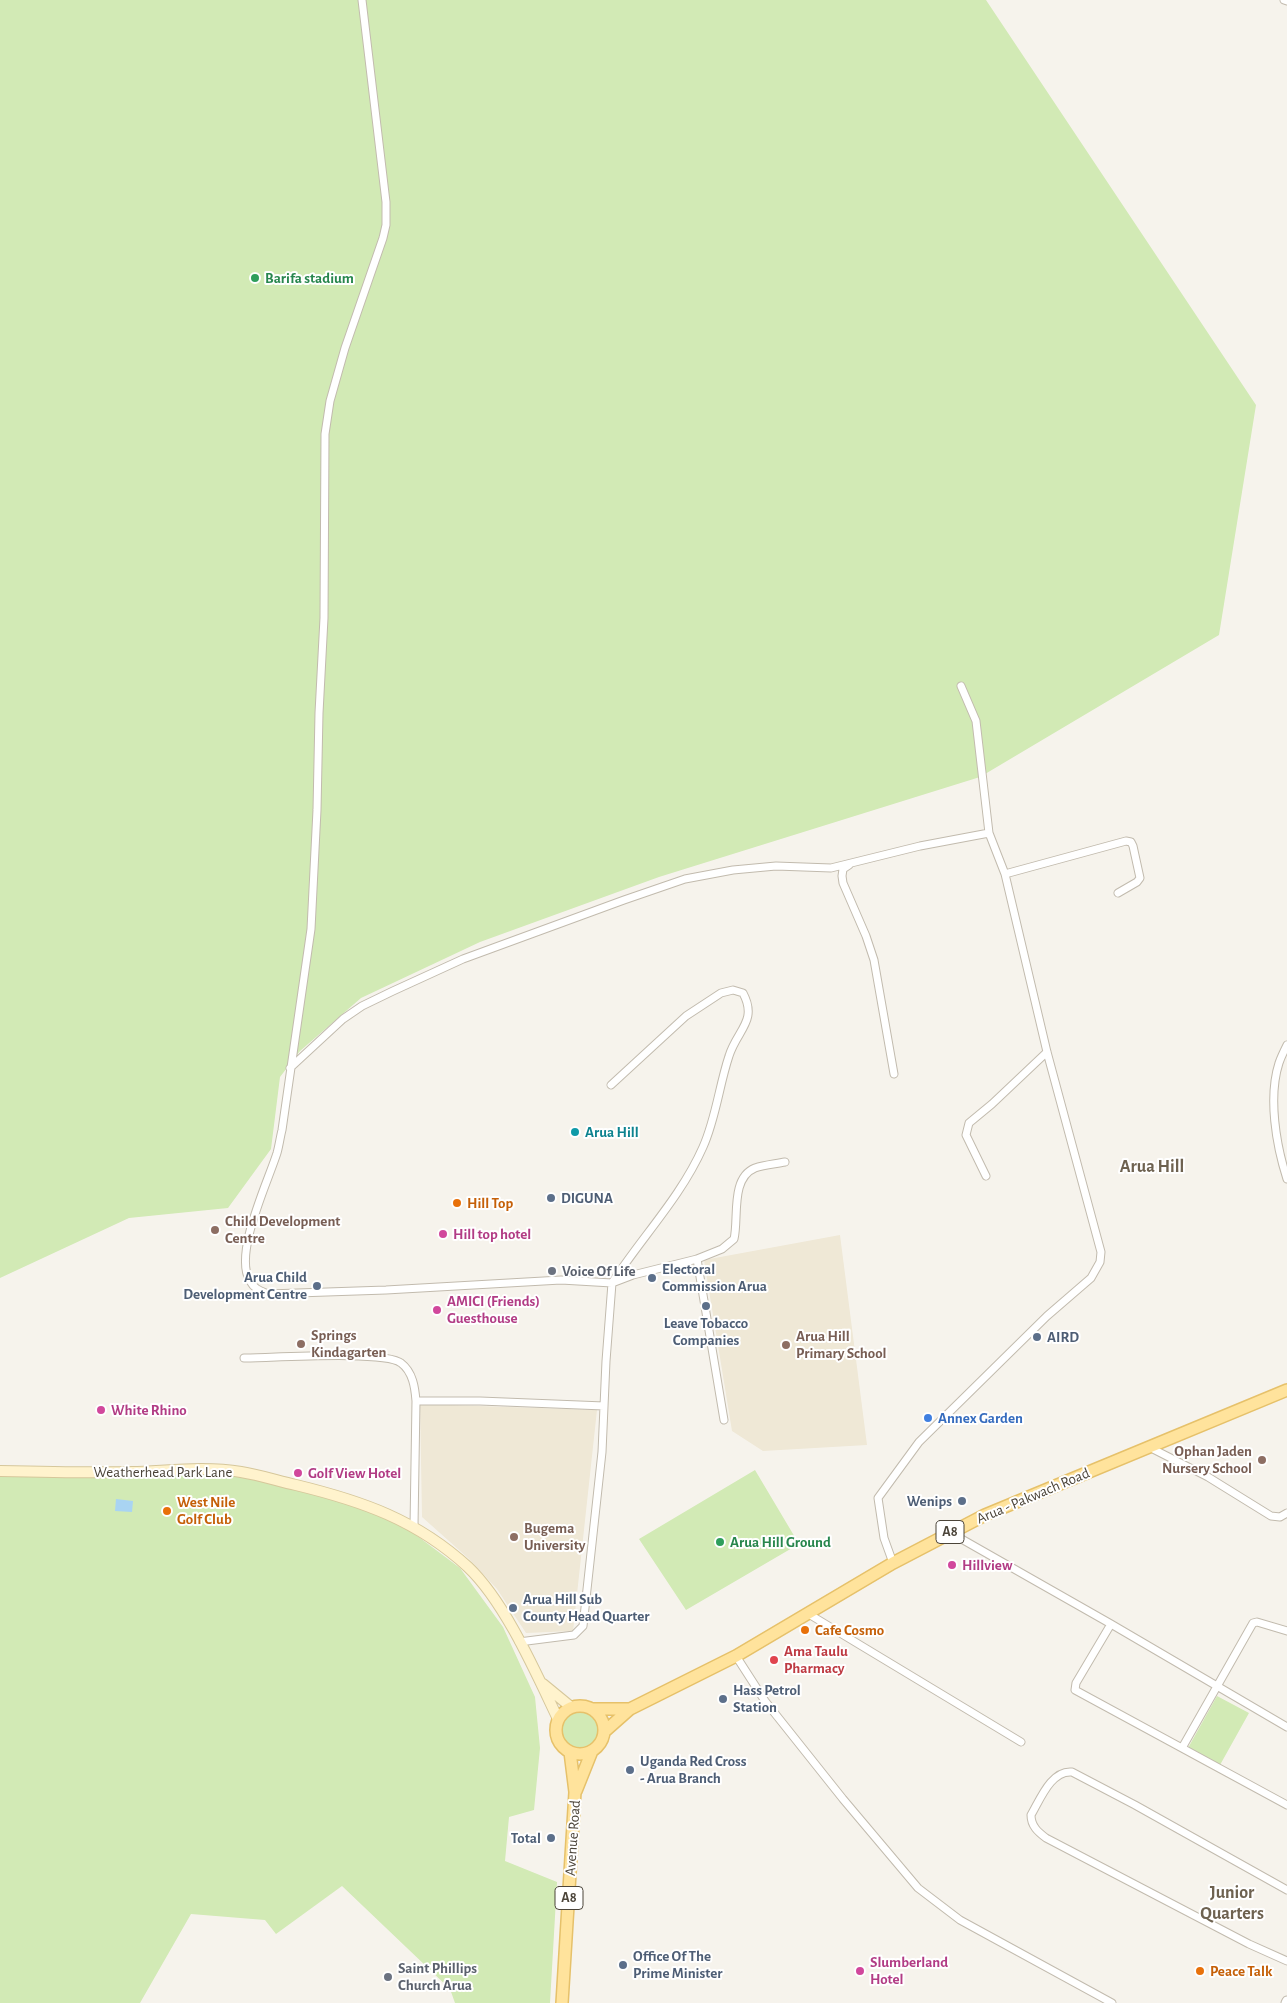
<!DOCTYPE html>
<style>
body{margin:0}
canvas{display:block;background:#f6f3ec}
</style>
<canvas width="1287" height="2003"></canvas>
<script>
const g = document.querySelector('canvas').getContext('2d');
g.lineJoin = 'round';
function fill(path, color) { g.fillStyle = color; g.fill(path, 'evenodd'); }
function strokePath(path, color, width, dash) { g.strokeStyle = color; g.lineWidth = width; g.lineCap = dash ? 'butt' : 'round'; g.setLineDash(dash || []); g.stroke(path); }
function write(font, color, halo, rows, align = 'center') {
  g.font = font + ' "Alegreya Sans",sans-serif'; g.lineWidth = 4; g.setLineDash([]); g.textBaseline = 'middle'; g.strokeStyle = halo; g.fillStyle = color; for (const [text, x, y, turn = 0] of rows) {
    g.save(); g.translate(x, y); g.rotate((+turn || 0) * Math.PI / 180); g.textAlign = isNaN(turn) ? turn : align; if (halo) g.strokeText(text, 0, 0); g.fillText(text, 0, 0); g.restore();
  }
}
fill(new Path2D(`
 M840,1235L867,1445L763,1451L732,1431L704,1260Z
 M420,1404L597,1410L573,1631L526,1633L497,1589L468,1558L422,1517Z`), '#efe8d6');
fill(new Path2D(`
 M0,0H986L1256,405L1219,635L980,777L659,877L480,942L361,998L300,1051L280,1077L271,1149L228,1208L129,1218L0,1278Z
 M755,1470L799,1544L686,1610L639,1539Z
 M216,1471L258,1477L342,1500L404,1526L460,1568L503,1627L535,1697L540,1748L534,1810L509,1817L505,1861L557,1882L550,2003H455L450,1989L342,1886L276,1934L265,1920L191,1914L140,2003H0V1473Z
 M1217,1696L1249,1713L1220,1765L1188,1748Z
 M561 1729a19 19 0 1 1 38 0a19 19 0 1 1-38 0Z`), '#d2eab5');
fill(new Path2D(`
 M116,1499L133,1501L132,1512L115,1511Z`), '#a9d4f2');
const minor = new Path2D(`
 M362,0L386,202V225L383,238L345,348L330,401L325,434L324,618L319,713L317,810L311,929L282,1130C280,1138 279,1146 277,1153C268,1182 233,1254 250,1281C254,1289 261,1291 268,1294L386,1290L561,1280L612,1283L606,1361L602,1452L583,1626L574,1635L519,1642
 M1284,0L1287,1
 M849,865L843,869L842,876L843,883L866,936L874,960L894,1074
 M1005,874L1126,841L1131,842L1133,846L1140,878L1137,882L1118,893
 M1287,1045C1284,1051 1281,1057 1279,1063C1268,1097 1276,1145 1287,1179
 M290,1068L343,1019L362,1006L393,991L463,959L624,900L685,879L733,870L776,866L831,868L920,846L989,833
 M611,1085L686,1016L721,993L733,990L743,993C758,1021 737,1030 729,1056C719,1086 716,1118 703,1147C681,1197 641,1238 612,1283
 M986,1176L966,1135L969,1123L992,1104L1047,1052
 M697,1259L722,1249L734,1239C739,1219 730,1178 755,1168C764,1165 775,1164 785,1162
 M612,1283L633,1275L697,1259L724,1420
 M244,1358C270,1358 386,1350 401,1363C413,1372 415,1388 416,1401L414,1526
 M416,1401H480L604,1406
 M1149,1447L1208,1477L1271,1516L1280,1517L1287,1513
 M955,1530L958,1537L1111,1624L1287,1727
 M893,1563L884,1538L878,1498L919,1442L1047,1316L1091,1278L1100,1262L1101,1252L1047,1052L1005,874L989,833L976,721L961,686
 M807,1613L1021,1742
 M1111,1624L1076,1683L1075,1690L1287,1805
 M736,1656L765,1701L843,1799L918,1888L960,1920L1112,2003
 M1182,1748L1253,1623L1257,1622L1287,1631
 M1287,1890L1135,1805L1072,1772C1051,1770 1040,1800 1031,1815C1031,1826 1038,1832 1046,1838L1249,1944L1287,1961`);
const tertiary = new Path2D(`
 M1286,2003L1287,2001`);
const secondary = new Path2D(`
 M0,1471C44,1472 88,1473 132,1472C168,1471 206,1466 241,1472C260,1475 278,1481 296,1485C362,1501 417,1520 468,1567C505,1602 536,1673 558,1719
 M543,1684L571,1707`);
const primary = new Path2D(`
 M556 1730a24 24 0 1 1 48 0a24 24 0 1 1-48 0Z
 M593,1709H630
 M604,1732L630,1709L736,1656L893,1563L985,1515L1287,1390
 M576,1791L592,1751
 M562,2003L575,1792L570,1752`);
strokePath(minor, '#c2bbae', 9);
strokePath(tertiary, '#c2bbae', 11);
strokePath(secondary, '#d6c79b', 12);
strokePath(primary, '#e6c16a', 14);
strokePath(minor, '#fff', 7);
strokePath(tertiary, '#fff', 9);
strokePath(secondary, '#fff3cd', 10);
strokePath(primary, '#ffe39c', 11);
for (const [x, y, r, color] of [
 [255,278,5,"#2e9e5b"],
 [575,1132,5,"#0f9aa8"],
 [551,1198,5,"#5c6f8a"],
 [457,1203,5,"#e8710a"],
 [215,1230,5,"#8d6e63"],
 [443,1234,5,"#d1479c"],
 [552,1271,5,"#6b7280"],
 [652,1278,5,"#5c6f8a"],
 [317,1286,5,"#5c6f8a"],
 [706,1306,5,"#5c6f8a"],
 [437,1310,5,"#d1479c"],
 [1037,1337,5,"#5c6f8a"],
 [301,1344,5,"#8d6e63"],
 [786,1345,5,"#8d6e63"],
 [101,1410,5,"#d1479c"],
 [928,1418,5,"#3f7fe0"],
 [1262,1460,5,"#8d6e63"],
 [298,1473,5,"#d1479c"],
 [962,1501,5,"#5c6f8a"],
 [167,1511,5,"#e8710a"],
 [514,1537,5,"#8d6e63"],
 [720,1542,5,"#2e9e5b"],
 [952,1565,5,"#d1479c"],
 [513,1608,5,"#5c6f8a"],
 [805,1630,5,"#e8710a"],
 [774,1660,5,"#e0444e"],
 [723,1699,5,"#5c6f8a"],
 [630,1770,5,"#5c6f8a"],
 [551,1838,5,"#5c6f8a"],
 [623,1965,5,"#5c6f8a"],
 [860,1971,5,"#d1479c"],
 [1200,1971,5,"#e8710a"],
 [388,1977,5,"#6b7280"]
]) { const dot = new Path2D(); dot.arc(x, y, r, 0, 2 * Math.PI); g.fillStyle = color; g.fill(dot); strokePath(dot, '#fff', 2); }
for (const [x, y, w] of [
 [950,1532,28],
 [569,1898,28]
]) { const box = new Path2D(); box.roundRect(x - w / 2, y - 11.5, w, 23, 4); g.fillStyle = '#fff'; g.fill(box); strokePath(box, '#4b4439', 1); }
write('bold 14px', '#4b4439', null, [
 ["A8",950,1532],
 ["A8",569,1898]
]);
write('bold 15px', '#27864d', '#fff', [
 ["Barifa stadium",265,278],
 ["Arua Hill Ground",730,1542]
], 'left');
write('bold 15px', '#0d838f', '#fff', [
 ["Arua Hill",585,1132]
], 'left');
write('bold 15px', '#4e5e75', '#fff', [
 ["DIGUNA",561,1198],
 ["Electoral",662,1269],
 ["Commission Arua",662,1286],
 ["Arua Child",307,1277,"right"],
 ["Development Centre",307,1294,"right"],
 ["Leave Tobacco",706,1323,"center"],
 ["Companies",706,1340,"center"],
 ["AIRD",1047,1337],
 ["Wenips",952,1501,"right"],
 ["Arua Hill Sub",523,1599],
 ["County Head Quarter",523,1616],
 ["Hass Petrol",733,1690],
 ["Station",733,1707],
 ["Uganda Red Cross",640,1761],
 ["- Arua Branch",640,1778],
 ["Total",541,1838,"right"],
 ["Office Of The",633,1956],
 ["Prime Minister",633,1973]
], 'left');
write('bold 15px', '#c56008', '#fff', [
 ["Hill Top",467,1203],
 ["West Nile",177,1502],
 ["Golf Club",177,1519],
 ["Cafe Cosmo",815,1630],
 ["Peace Talk",1210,1971]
], 'left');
write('bold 15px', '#785e54', '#fff', [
 ["Child Development",225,1221],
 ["Centre",225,1238],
 ["Springs",311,1335],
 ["Kindagarten",311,1352],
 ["Arua Hill",796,1336],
 ["Primary School",796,1353],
 ["Ophan Jaden",1252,1451,"right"],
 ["Nursery School",1252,1468,"right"],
 ["Bugema",524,1528],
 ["University",524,1545]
], 'left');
write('bold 15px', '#b23c85', '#fff', [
 ["Hill top hotel",453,1234],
 ["AMICI (Friends)",447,1301],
 ["Guesthouse",447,1318],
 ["White Rhino",111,1410],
 ["Golf View Hotel",308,1473],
 ["Hillview",962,1565],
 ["Slumberland",870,1962],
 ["Hotel",870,1979]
], 'left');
write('bold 15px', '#5b616d', '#fff', [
 ["Voice Of Life",562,1271],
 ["Saint Phillips",398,1968],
 ["Church Arua",398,1985]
], 'left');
write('bold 15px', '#366cbe', '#fff', [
 ["Annex Garden",938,1418]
], 'left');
write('15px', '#4b4439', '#fff', [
 ["Weatherhead Park Lane",163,1472],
 ["Arua - Pakwach Road",1033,1496,-23],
 ["Avenue Road",573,1838,-86]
]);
write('bold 15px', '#be3a42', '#fff', [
 ["Ama Taulu",784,1651],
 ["Pharmacy",784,1668]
], 'left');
write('bold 18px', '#6e6250', '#fff', [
 ["Arua Hill",1152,1167],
 ["Junior",1232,1893],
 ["Quarters",1232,1914]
]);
</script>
